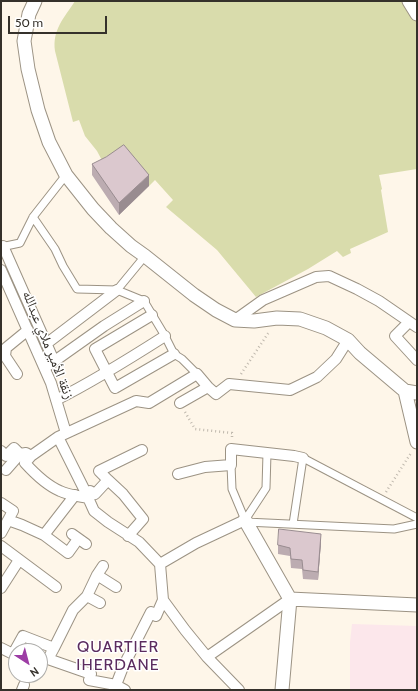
<!DOCTYPE html>
<meta charset="utf-8">
<style>
body{margin:0}
#map{position:relative;width:418px;height:691px;overflow:hidden;background:#fef6e9;font-family:Cabin,sans-serif}
canvas{display:block}
.frame{position:absolute;inset:0;border:2px solid #35312b;pointer-events:none}
.north{position:absolute;left:8px;top:643px;width:40px;height:40px;box-sizing:border-box;background:#fff;border:1px solid #aeadaa;border-radius:50%;rotate:144deg;font-size:11px;font-weight:700;line-height:16px;text-align:center;color:#35312b}
.north::after{content:'';display:block;margin:auto;width:14px;height:18px;background:#9d3da5;clip-path:polygon(50% 0,100% 100%,50% 72%,0 100%)}
.scale{position:absolute;left:8px;top:16px;width:99px;height:18px;box-sizing:border-box;border:2px solid #35312b;border-top:0;padding-left:5px;font-size:12px;line-height:14px;white-space:nowrap;color:#35312b;-webkit-text-stroke:3px #fff;paint-order:stroke}
</style>
<div id="map">
<canvas width="418" height="691"></canvas>
<div class="frame"></div>
<div class="north">N</div>
<div class="scale">50 m</div>
</div>
<script>
const g = document.querySelector('canvas').getContext('2d');
g.lineJoin = 'round';
function fill(path, color) { g.fillStyle = color; g.fill(path, 'evenodd'); }
function strokePath(path, color, width, dash) { g.strokeStyle = color; g.lineWidth = width; g.lineCap = dash ? 'butt' : 'round'; g.setLineDash(dash || []); g.stroke(path); }
function write(font, color, halo, rows, align = 'center') {
  g.font = font + ' Cabin,"Noto Naskh Arabic",sans-serif'; g.lineWidth = 3; g.setLineDash([]); g.textBaseline = 'middle'; g.strokeStyle = halo; g.fillStyle = color; for (const [text, x, y, turn = 0] of rows) {
    g.save(); g.translate(x, y); g.rotate((+turn || 0) * Math.PI / 180); g.textAlign = isNaN(turn) ? turn : align; if (halo) g.strokeText(text, 0, 0); g.fillText(text, 0, 0); g.restore();
  }
}
fill(new Path2D(`
 M352,624L417,626V690H350V642Z`), '#fce7eb');
fill(new Path2D(`
 M75,1H410L417,15V160L416,161L417,169L379,175L382,189L381,190L388,232L350,249L351,253L343,257L337,251L308,269L256,297L217,250L166,207L173,200L155,180L149,186L124,157L106,168L97,151L85,136L79,120L73,122L55,51C52,30 64,18 75,1Z`), '#d9dcac');
const service = new Path2D(`
 M33,217L55,249L63,266L77,289L117,290L144,301L165,336L174,354L182,359L197,374
 M1,247L20,243L33,217L66,175
 M117,290L145,256
 M231,465L232,489L245,520
 M245,520L266,488L267,453
 M246,522L394,529L417,524
 M293,524L303,458L417,518`);
const pedestrian = new Path2D(`
 M3,246L54,361
 M1,270L51,383L66,433
 M152,315L95,349L115,388L174,354
 M235,320L263,300L316,277L329,276L357,289L379,301L417,327
 M409,322L395,336L417,360
 M46,344L117,290
 M49,365L104,326L144,301
 M17,374L5,356L6,348L28,330
 M56,400C94,381 129,359 165,336
 M180,403L208,387
 M58,437L85,491L94,511L108,522L139,542L160,564L163,600L185,630L207,657L239,690
 M1,451L6,456L14,448L20,454
 M20,454L26,453L31,456L58,437L136,401L149,403L197,374L208,387L216,394L229,384L290,390L317,377L336,359L348,340
 M31,456L25,463C35,474 46,485 60,491C68,495 79,496 88,498L90,491L95,494L108,480L123,494L143,519L128,536
 M6,470L20,454
 M178,474L205,467L231,465V449L294,456L303,458
 M108,480L99,471L142,450
 M1,503L13,511L1,533
 M8,520L22,525L44,535L75,495
 M72,534L86,544
 M44,535L68,553L78,539
 M1,546L56,587
 M160,564L196,543L245,520
 M97,575L116,587
 M1,588L19,560
 M87,596L100,603
 M1,648L13,654L23,636L54,648L48,659L91,674L89,680L116,685
 M54,648L73,610L87,596L97,575L103,566
 M207,657L290,599
 M22,690L24,685
 M125,690L116,685L123,667L151,612L156,616L163,600`);
const minor = new Path2D(`
 M35,1L29,14L24,41L28,69L38,110L49,142L66,175L93,209L111,228L131,246L145,256L194,295L216,310L235,320L254,321L277,318L300,319L326,328L348,340L360,353L405,391
 M409,1L417,14
 M417,393L405,391L417,442
 M245,520L290,599L282,690
 M290,599L417,605`);
strokePath(service, '#9c9384', 9);
strokePath(pedestrian, '#9c9384', 12);
strokePath(minor, '#9c9384', 15);
strokePath(new Path2D(`
 M241,374L269,332
 M185,412L195,429L232,433V438
 M386,492L411,453`), '#bfb8ad', 2.5, [1, 3]);
strokePath(service, '#fff', 7);
strokePath(pedestrian, '#fff', 10);
strokePath(minor, '#fff', 13);
fill(new Path2D(`
 M92,164L149,186L119,215L92,175Z
 M321,542L318,580L303,579L302,569L291,568L290,556L278,554V545Z`), '#bcacb1');
fill(new Path2D(`
 M149,175V186L119,215V203Z
 M321,534V542L318,580V572Z`), '#998c90');
const building = new Path2D(`
 M124,145L149,175L119,203L92,164L106,157Z
 M279,529L321,534L318,572L303,570L302,560L291,559L290,548L278,545Z`);
fill(building, '#dbc8ce');
strokePath(building, '#998c90', 1);
write('14px', '#35312b', '#fff', [
 ["زنقة الأمير ملاي عبدالله",48,345,68]
]);
g.letterSpacing = '1px';
write('16px', '#5b2c5f', '#fff', [
 ["QUARTIER",118,647],
 ["IHERDANE",118,665]
]);
g.letterSpacing = '0px';
</script>
